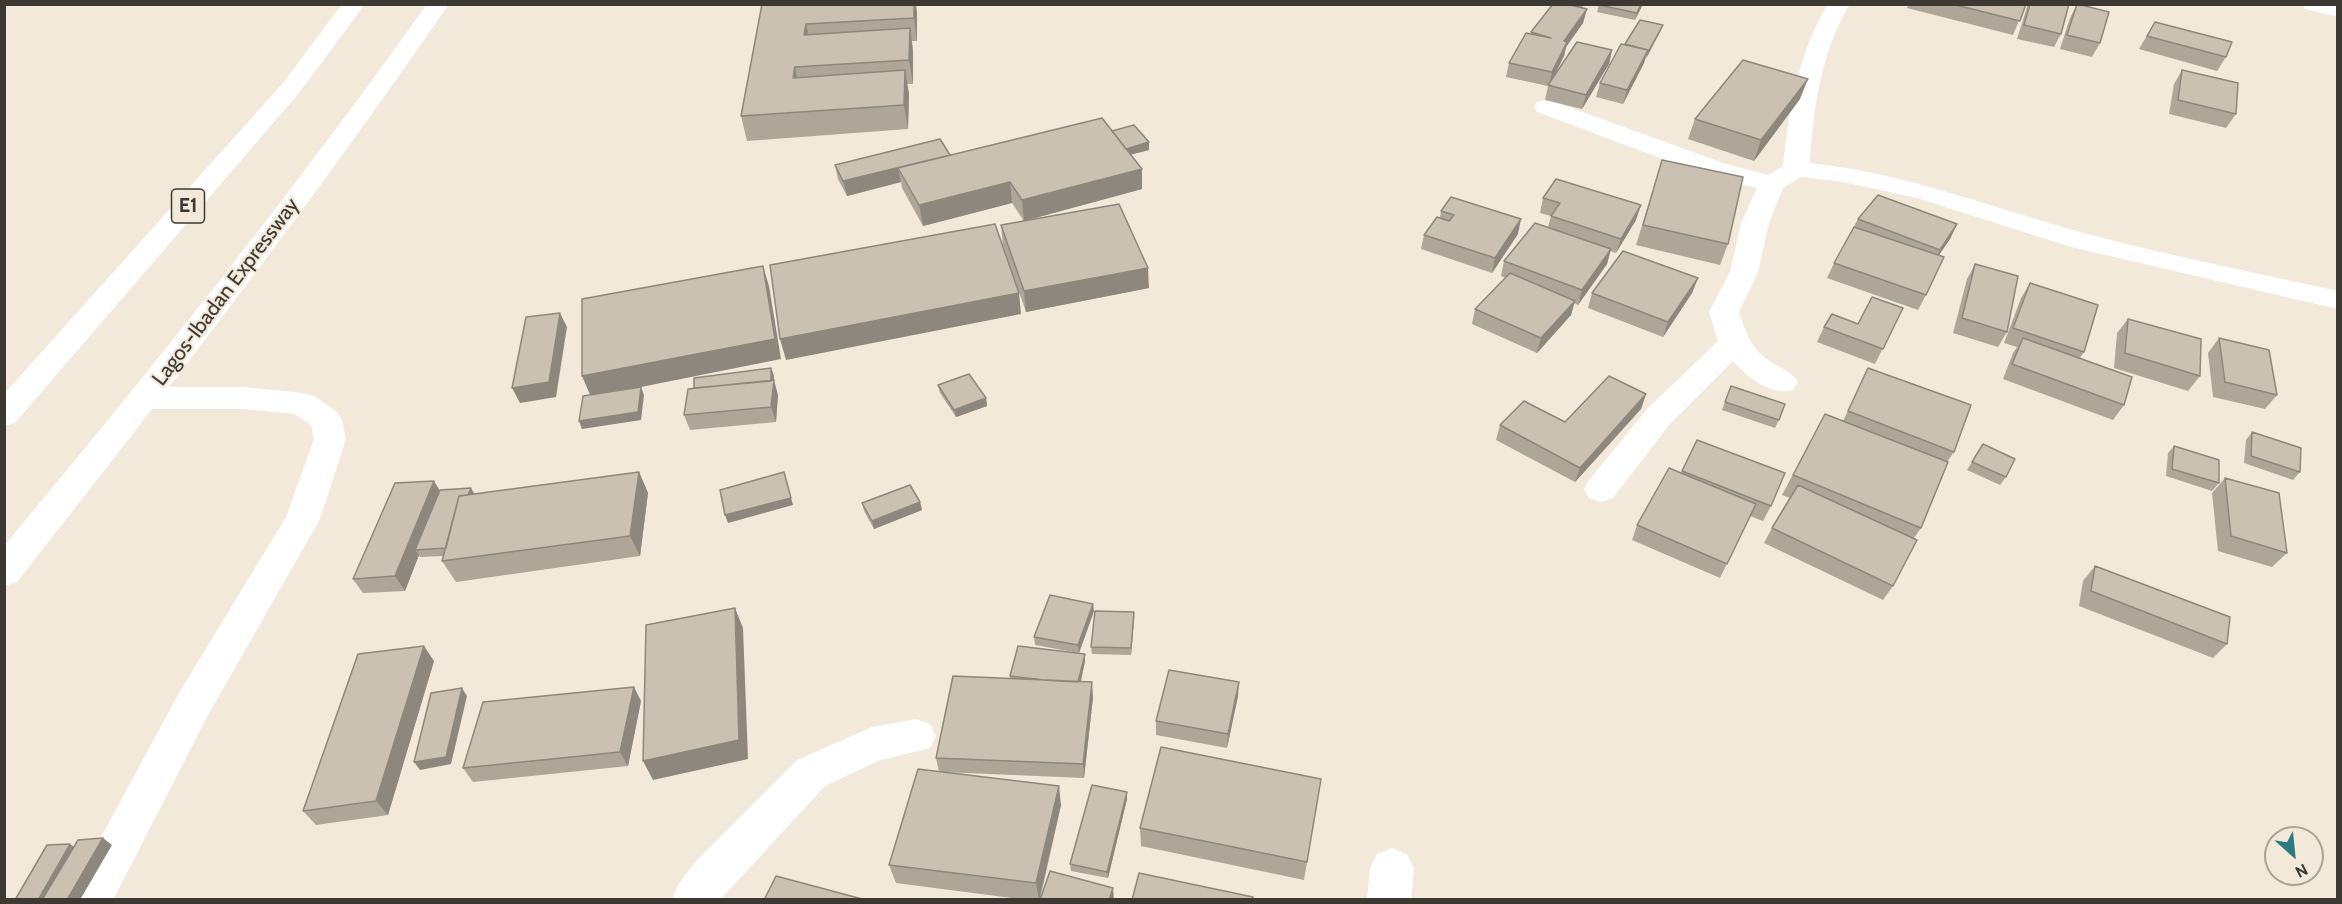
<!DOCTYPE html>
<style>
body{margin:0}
#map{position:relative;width:2342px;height:904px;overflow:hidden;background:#f3e9da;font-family:Cabin,sans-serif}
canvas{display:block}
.frame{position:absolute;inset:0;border:6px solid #3c3832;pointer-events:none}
.north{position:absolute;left:2264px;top:826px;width:60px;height:60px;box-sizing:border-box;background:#f3e9da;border:2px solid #aaa297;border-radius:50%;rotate:153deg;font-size:16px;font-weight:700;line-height:24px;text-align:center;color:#3c3832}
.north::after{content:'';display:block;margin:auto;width:21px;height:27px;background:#2f787f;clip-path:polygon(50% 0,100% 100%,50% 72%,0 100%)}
</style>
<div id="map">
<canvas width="2342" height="904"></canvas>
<div class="frame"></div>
<div class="north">N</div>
</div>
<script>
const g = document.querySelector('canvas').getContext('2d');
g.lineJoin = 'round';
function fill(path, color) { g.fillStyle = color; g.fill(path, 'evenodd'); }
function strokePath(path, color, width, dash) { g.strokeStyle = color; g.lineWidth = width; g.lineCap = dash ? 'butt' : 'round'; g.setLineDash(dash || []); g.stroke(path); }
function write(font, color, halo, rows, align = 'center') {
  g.font = font + ' Cabin,sans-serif'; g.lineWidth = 4.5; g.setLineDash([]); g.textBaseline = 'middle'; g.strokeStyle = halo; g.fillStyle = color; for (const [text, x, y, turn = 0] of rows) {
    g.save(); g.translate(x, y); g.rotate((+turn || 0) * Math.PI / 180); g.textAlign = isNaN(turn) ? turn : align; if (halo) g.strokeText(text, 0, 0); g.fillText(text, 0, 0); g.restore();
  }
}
fill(new Path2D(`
 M1828,4H1850C1821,52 1813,109 1810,163C1906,173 1995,209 2088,234C2170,256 2254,272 2338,291V309L2071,247L1917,198L1843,182L1801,177L1783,188L1769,223L1758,272L1739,312C1745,329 1749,345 1764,357C1775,366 1790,369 1798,382L1793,390C1771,396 1748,378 1733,361L1670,424L1613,498L1601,502L1589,498L1584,489L1589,480L1648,408L1718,341L1709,312L1730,272L1741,223L1757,188L1708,176L1537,112L1534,107L1537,102L1546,100L1555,102L1726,164L1768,175L1783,166C1789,110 1798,53 1828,4Z
 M2302,4H2338V17L2305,9Z
 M145,387H243L303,393L314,396L337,412L342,420L346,439L320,519L207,717L113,900H67L179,693L286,517L314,439L311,425L295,414L243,409H145L134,406L129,398L134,390Z
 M916,719L930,724L936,736L930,748L878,761L825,786L720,900H672L678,885L696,861L797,760L872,727Z
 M1392,848L1407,854L1414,868L1411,900H1367L1370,868L1377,854Z`), '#fff');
fill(new Path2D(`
 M342,4H365L299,93L15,423L4,426V394L283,83Z
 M427,4H449C312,203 166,393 17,582L4,586V546C151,370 294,191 427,4Z`), '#fff');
fill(new Path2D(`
 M762,4L917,12V41H912L913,52V84H907L909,94L908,129L747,141L741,116Z
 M1567,4H1584L1582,8Z
 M1599,4H1643L1635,20L1597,12Z
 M1909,4H2026L2013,35L1907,8Z
 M2028,4H2069L2061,34L2054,47L2017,39Z
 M2077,4L2100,43L2092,57L2060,49L2070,18Z
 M1587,9L1583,23L1566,47L1564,56L1551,82L1612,50L1609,64L1582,109L1545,100L1548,86L1506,77L1509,63L1531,34V32Z
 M2155,22L2226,57L2217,71L2139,49Z
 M1663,25L1660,32L1645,59L1644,63L1623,104L1596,97L1600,83L1625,44Z
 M2182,70L2236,114L2226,128L2169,114L2174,84Z
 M1800,99L1754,161L1688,139L1695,119Z
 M1112,131L1149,142V150L1130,155L1142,169V189L1024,221L1012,203L923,226L902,188L901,182L847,196L838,179L835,165L950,155Z
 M1662,160L1728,244L1720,265L1636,245Z
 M1543,198L1636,220L1616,253L1610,251L1607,264L1578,305L1574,303L1571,315L1537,353L1472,324L1475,309L1506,278L1501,276L1504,261L1548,227L1551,216L1540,213Z
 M1441,211L1518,234L1492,273L1421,249L1424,235L1440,218Z
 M1858,219L1957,224L1950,239L1939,255L1926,295L1918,310L1827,278L1834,263Z
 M1001,225L1149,288L1026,312L1003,246Z
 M1975,264L2007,332L1998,347L1953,333L1967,279Z
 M1698,278L1692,293L1663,337L1588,308L1592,293Z
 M2030,283L2084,352L2080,358L2124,405L2113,420L2003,379L2013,353L2017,347L2004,343L2021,298Z
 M1903,308L1875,364L1817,342L1824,327L1858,324Z
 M2128,319L2200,376L2188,391L2114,368L2117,333Z
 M2219,338L2277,395L2265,409L2213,397L2208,353Z
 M771,368L774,376L773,381L778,395L776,422L690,430L684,415L694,388Z
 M1868,368L1954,452L1947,462L1921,528L1914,538L1893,586L1883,600L1764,543L1772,528L1790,498L1782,495L1825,414L1843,421Z
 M938,385L986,398L987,406L956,417L940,393Z
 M1731,386L1779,420L1775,428L1722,410Z
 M1646,394L1641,409L1575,482L1496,440L1500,425L1565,422Z
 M2252,432L2300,472L2293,480L2244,463L2246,440Z
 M1697,440L1771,506L1763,521L1750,516L1720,578L1632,540L1637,525L1681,473Z
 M1983,444L2006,477L2000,485L1967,470Z
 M2174,446L2219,483L2212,491L2166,476L2168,453Z
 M639,472L648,493L640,556L456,582L442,561L444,556L420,557L419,555L405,591L363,593L353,579L440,491L474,494Z
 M2225,478L2287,553L2272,567L2218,551L2212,493Z
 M920,502L922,510L874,529L864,511L862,503Z
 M2095,566L2227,644L2213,658L2079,606L2083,581Z
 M1094,611L1079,653L1035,645L1034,637Z
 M1134,619L1131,655L1092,654L1091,647Z
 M434,661L388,815L316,825L303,811Z
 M1085,661L1081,682L1093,697L1084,778L941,772L1061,805L1040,900H1027L896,883L889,865L939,772L936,758L1010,679V676Z
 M1238,696L1227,748L1156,735V721Z
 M641,701L628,766L473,782L463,768Z
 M1321,779L1304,880L1141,846L1140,828Z
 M1127,799L1108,878L1071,871L1070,864Z`), '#aea699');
fill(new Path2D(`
 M914,4H916L917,12V41L914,18Z
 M1641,4H1643L1635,20L1637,13Z
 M1587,9L1583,23L1566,47L1564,56L1549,86L1552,72L1564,41Z
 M806,24L811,48L804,35Z
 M1663,25L1660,32L1646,59L1648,52Z
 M910,28L913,52V84L909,60Z
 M1612,50L1609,64L1582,109L1586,95Z
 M1648,50L1644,63L1623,104L1627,90Z
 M795,67L800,91L793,78Z
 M905,70L909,94L908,129L904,105Z
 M1808,79L1800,99L1754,161L1761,140Z
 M1149,142V150L1125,156V149Z
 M950,155L898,168L901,182L847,196L843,181Z
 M1142,169V189L1024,221L1022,200Z
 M1010,182L1012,203L923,226L919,205Z
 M1641,205L1636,220L1616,253L1621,239Z
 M1521,219L1518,234L1492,273L1495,258Z
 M1957,224L1950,239L1932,265L1940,250Z
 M1611,249L1607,264L1578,305L1582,290Z
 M763,266L769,286L781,359L641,387L644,395L641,420L582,429L579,421L591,397L582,376Z
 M1148,268L1149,288L1026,312L1024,291Z
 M1698,278L1692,293L1663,337L1668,322Z
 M1019,293L1021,314L786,360L780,339Z
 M1575,301L1571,315L1537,353L1541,338Z
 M560,313L567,327L556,397L520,403L512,388Z
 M771,368L774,376L773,387L774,380L778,395L776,422L771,407Z
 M1646,394L1641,409L1575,482L1580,468Z
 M986,398L987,406L956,417L954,410Z
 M639,472L648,493L640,556L630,536Z
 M784,472L793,505L728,523L725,515Z
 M434,481L443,496L415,550L419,555L405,591L395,576Z
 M471,488L475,495L447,547Z
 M920,502L922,510L874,529L872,521Z
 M1093,604L1094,611L1079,653L1078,645Z
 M735,608L743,628L748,759L653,780L643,761Z
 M1134,612V619L1131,655V648Z
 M424,646L434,661L388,815L376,801Z
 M1085,654V661L1078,692V685Z
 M1092,682L1093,697L1084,778L1083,764Z
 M1239,682L1238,696L1227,748L1228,734Z
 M634,687L641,701L628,766L620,752Z
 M462,688L467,696L451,764L420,770L414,762Z
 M1059,786L1061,805L1039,900L1036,883Z
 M1127,792V799L1108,878L1107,872Z
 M103,838L112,845L80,900H67Z
 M70,844L79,851L51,900H38Z
 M1113,888L1114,900H1109Z`), '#8d877d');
const building = new Path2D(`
 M762,4H914V18L806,24L804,35L910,28L909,60L795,67L793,78L905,70L904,105L741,116Z
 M1553,4H1566L1587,9L1564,41L1567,42L1552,72L1509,63L1526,33L1551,38L1531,32Z
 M1599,4H1641L1637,13L1599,5Z
 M1952,4H2026L2020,21Z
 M2030,4H2069L2061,34L2024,25Z
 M2077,4L2109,12L2100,43L2067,35Z
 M1640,20L1663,25L1648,52H1647L1648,50L1625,44Z
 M2155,22L2232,42L2226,57L2147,36Z
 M1577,42L1612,50L1586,95L1548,85Z
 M1621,44L1648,50L1627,90L1600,83Z
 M1743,60L1808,79L1761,140L1695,119Z
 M2182,70L2238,83L2236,114L2178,100Z
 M1102,118L1142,169L1022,200L1010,182L919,205L898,168Z
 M1134,125L1149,142L1126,149L1112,131Z
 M940,139L950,155L843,181L835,165Z
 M1662,160L1743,177L1728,244L1643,225Z
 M1556,179L1641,205L1621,239L1551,216L1560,203L1543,198Z
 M1878,195L1957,224L1940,250L1858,219Z
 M1451,197L1521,219L1495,258L1424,235L1437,217L1449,221L1454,215L1441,211Z
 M1119,204L1148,268L1024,291L1001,225Z
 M1535,223L1611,249L1582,290L1504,261Z
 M995,224L1019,293L780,339L770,265Z
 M1854,227L1944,257L1926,295L1834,263Z
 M1623,251L1698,278L1668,322L1592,293Z
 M1975,264L2018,276L2007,332L1962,318Z
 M763,266L775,339L582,376V299Z
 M1510,273L1575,301L1541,338L1475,309Z
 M2030,283L2098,305L2084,352L2013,328Z
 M1872,297L1903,308L1883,349L1824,327L1832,314L1858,324Z
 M560,313L549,382L512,388L526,317Z
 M2128,319L2201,339L2200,376L2125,353Z
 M2023,338L2132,377L2124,405L2012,364Z
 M2219,338L2269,350L2277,395L2225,382Z
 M771,368V381L694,388V378Z
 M1868,368L1971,405L1954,452L1848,411Z
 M969,374L986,398L954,410L938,385Z
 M1609,376L1646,394L1580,468L1500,425L1524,401L1565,422Z
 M774,380L771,407L684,415L688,389Z
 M1731,386L1785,404L1779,420L1725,402Z
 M641,387L638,412L579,421L583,396Z
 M1825,414L1948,462L1921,528L1793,475Z
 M2252,432L2301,448L2300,472L2251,456Z
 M1697,440L1785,473L1771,506L1682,471Z
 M1983,444L2015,459L2006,477L1972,462Z
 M2174,446L2219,460V483L2172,469Z
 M1669,468L1756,504L1727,564L1637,525Z
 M639,472L630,536L442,561L459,496Z
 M784,472L791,498L725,515L720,490Z
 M2225,478L2279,493L2287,553L2231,536Z
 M434,481L395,576L353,579L395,483Z
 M910,485L920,502L872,521L862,503Z
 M1798,485L1917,540L1893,586L1772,528Z
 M471,488L468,495L459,496L446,548L415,550L440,490Z
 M2095,566L2230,617L2227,644L2091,591Z
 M1050,595L1093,604L1078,645L1034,637Z
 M735,608L739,740L643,761L646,625Z
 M1095,611L1134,612L1131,648L1091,647Z
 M424,646L376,801L303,811L358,654Z
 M1018,646L1085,654L1078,682L1043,680L1010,676Z
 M1169,670L1239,682L1228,734L1156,721Z
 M953,676L1092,682L1083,764L936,758Z
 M634,687L620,752L463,768L483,702Z
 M462,688L446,757L414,762L431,693Z
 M1161,747L1321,779L1307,862L1140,828Z
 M918,769L1059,786L1036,883L889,865Z
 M1092,785L1127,792L1107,872L1070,864Z
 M103,838L67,900H42L78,840Z
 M70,844L38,900H15L47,845Z
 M1050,871L1113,888L1109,900H1040Z
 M1139,873L1253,897V900H1132Z
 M776,876L866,900H764Z`);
fill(building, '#cac1b2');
strokePath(building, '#8d877d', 1.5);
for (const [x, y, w] of [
 [188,206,33]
]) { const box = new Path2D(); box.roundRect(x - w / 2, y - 17, w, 34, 4.5); g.fillStyle = '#f3e9da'; g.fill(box); strokePath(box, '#3c3832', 1.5); }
write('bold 20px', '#3c3832', null, [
 ["E1",188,206]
]);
write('21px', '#3c3832', '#f3e9da', [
 ["Lagos-Ibadan Expressway",226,292,-53]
]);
</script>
